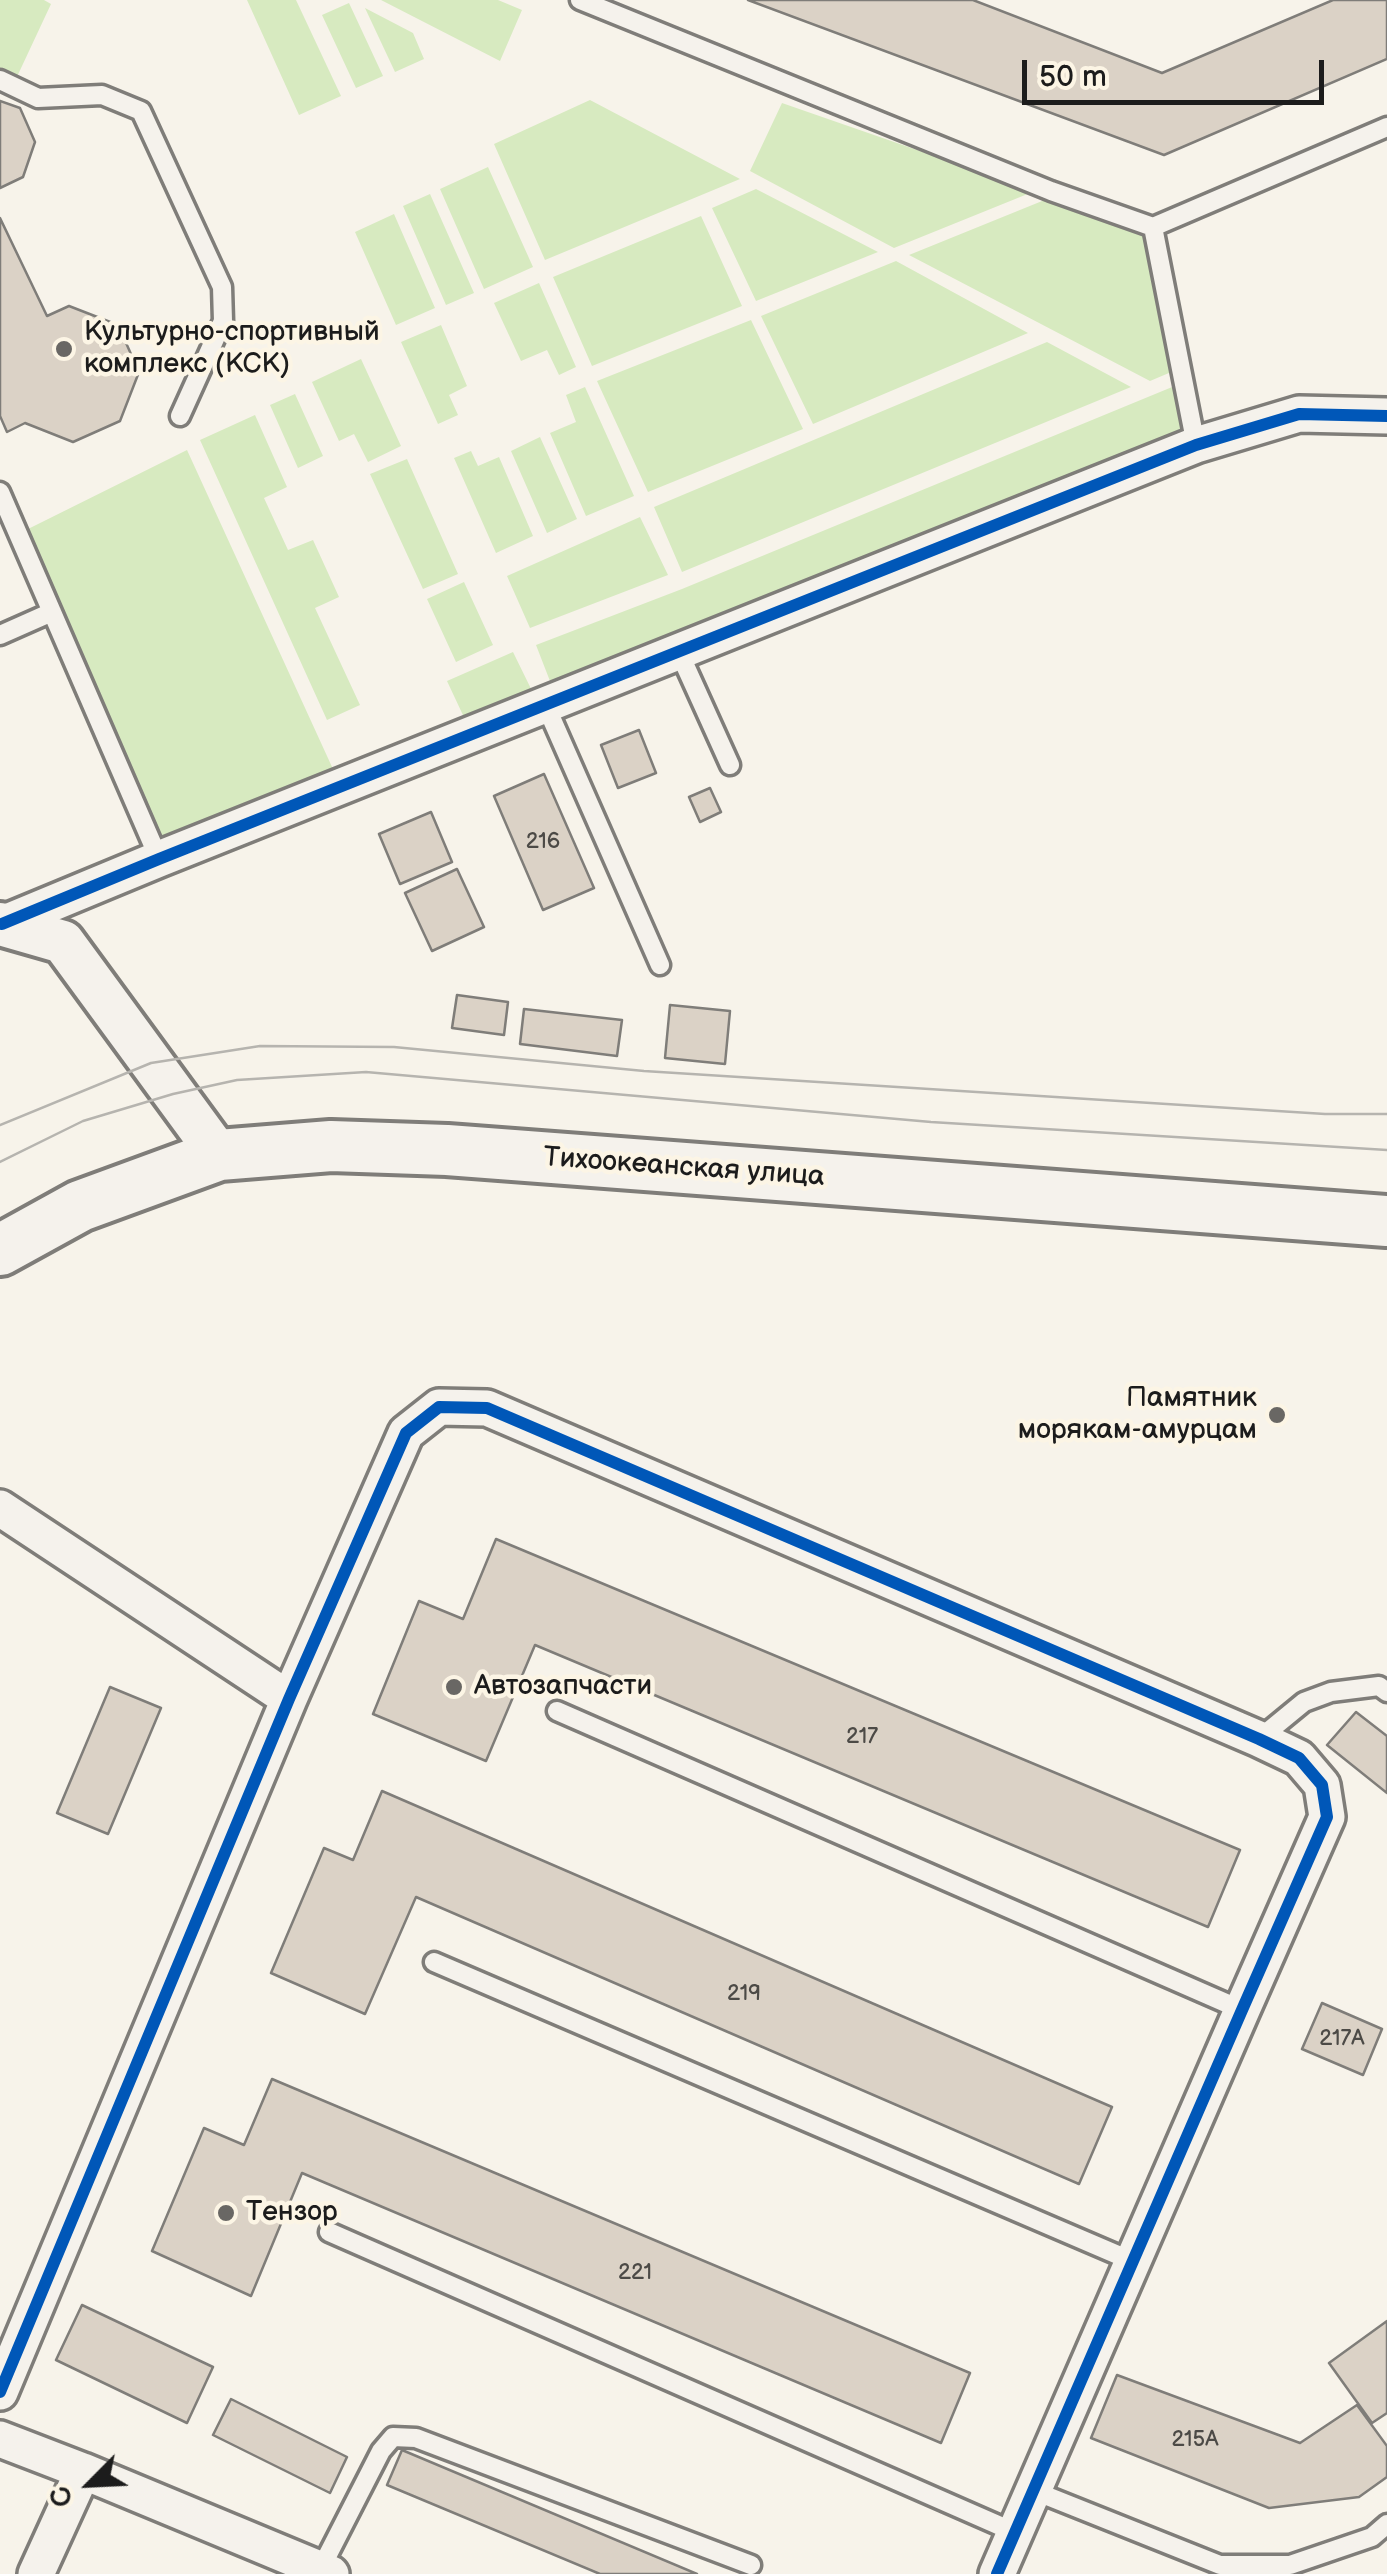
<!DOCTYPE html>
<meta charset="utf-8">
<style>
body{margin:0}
#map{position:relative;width:1387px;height:2574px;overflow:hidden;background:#f7f3ea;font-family:"Balsamiq Sans",sans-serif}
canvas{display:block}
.north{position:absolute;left:40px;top:2434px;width:100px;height:100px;-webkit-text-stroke:8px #fcf5e5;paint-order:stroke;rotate:246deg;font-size:28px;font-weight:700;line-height:40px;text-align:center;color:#1c1c1c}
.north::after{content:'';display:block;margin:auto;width:35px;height:45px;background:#1c1c1c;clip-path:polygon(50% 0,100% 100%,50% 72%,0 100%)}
.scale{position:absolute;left:1022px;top:60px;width:302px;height:45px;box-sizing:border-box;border:5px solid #1c1c1c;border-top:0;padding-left:12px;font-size:30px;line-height:35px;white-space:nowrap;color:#1c1c1c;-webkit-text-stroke:8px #fcf5e5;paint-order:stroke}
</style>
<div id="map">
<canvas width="1387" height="2574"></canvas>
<div class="north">С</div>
<div class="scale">50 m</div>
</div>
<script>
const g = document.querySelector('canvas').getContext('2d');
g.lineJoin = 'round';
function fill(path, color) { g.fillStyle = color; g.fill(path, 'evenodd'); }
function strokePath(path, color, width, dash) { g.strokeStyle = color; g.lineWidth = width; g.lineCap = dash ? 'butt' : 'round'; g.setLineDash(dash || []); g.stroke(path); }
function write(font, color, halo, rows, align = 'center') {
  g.font = font + ' "Balsamiq Sans",sans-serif'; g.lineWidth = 9; g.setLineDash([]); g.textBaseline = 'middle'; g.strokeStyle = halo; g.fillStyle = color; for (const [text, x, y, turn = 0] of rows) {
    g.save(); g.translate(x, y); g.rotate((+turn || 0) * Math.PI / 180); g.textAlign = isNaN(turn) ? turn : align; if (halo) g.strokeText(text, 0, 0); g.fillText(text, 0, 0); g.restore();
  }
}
fill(new Path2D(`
 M0,0H44L51,4L15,81L0,74Z
 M247,0H296L341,96L299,115Z
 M381,0H498L522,10L500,61Z
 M349,3L383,76L356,88L322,15Z
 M365,8L413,33L424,59L395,72Z
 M590,100L740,179L545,260L494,144Z
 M782,103L1035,191L894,248L750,171Z
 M488,167L533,267L484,289L440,189Z
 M756,189L878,252L756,301L712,208Z
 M430,194L474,293L446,305L403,206Z
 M1052,197L1148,233L1176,370L1150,381L909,255Z
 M394,214L435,308L396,325L355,232Z
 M701,216L742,306L592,366L553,277Z
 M896,261L1028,333L813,424L761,316Z
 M539,283L576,367L559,375L547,350L521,361L494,303Z
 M751,320L803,429L648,492L597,381Z
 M441,325L467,386L449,395L458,415L438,424L401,342Z
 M1047,342L1131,387L682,572L654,507Z
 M361,359L401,446L368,462L354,434L339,441L312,382Z
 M1177,385L1188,439L555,694L536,645L682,589Z
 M585,387L634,496L586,516L550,433L576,422L566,395Z
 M295,394L323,456L298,468L270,405Z
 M255,415L287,487L264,498L288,550L313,540L339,597L315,608L360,705L327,720L200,440Z
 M540,437L577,519L547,533L511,451Z
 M187,450L338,780L162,848L26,530Z
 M471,451L478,466L499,457L533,536L496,553L454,458Z
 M407,459L458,574L423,589L370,474Z
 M640,517L668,575L530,628L507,576Z
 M464,582L493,645L456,662L427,599Z
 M513,652L537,701L469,728L447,681Z`), '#d7eac0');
const building = new Path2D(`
 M748,0H973L1162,73L1333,0H1387V59L1164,155Z
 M0,101L20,108L35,142L23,177L0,188Z
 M0,218L47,316L69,306L118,325L139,372L120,421L73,442L25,423L7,432L0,416Z
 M639,730L656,773L618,788L601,745Z
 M544,774L594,888L543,910L494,796Z
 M710,788L721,812L700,822L689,797Z
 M431,812L452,862L400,884L379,834Z
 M457,869L484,927L432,951L405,893Z
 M457,995L508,1002L504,1035L452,1028Z
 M670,1005L730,1011L725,1064L665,1058Z
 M524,1009L622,1020L617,1056L520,1044Z
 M496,1539L1240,1850L1208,1927L535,1645L486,1761L373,1714L419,1601L463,1619Z
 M110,1687L161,1708L108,1834L57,1813Z
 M1356,1712L1387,1736V1793L1327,1745Z
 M382,1791L1112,2107L1079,2184L416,1897L365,2014L271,1973L324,1848L353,1860Z
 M1322,2003L1382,2029L1363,2075L1302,2049Z
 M272,2079L970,2373L941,2443L302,2173L251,2296L152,2251L204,2128L244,2145Z
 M82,2305L213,2367L187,2423L56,2360Z
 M1387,2321V2413L1372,2423L1329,2363Z
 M1117,2375L1300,2443L1357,2405L1387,2446V2477L1359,2497L1269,2508L1091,2438Z
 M231,2399L347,2457L330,2493L213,2435Z
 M402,2450L697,2574H600L387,2485Z`);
fill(building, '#dbd2c6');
strokePath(building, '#7f7d79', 2.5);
const service = new Path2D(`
 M580,0L1051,191L1153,227L1387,127
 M0,80L38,98L102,95L141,111L222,287L223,321L180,416
 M1153,227L1196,445
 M0,492L159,859
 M0,635L52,612
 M679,652L730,765
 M546,706L660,965
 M557,1711L1242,2010
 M1259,1739L1304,1702L1331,1692L1379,1686L1387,1692
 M434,1962L1132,2261
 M329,2232L1014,2532
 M1032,2490L1220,2565H1290L1372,2537L1387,2524
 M320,2570L381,2451L393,2437L416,2438L751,2565`);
const minor = new Path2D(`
 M2,924L159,859L1196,445L1299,414L1387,416
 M0,1508L289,1699
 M0,2392L289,1699L406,1433L439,1407L487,1408L1259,1739L1299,1758L1322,1785L1327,1817L1242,2010L997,2574
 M0,2439L83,2471L36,2574
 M83,2471L331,2574`);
const tertiary = new Path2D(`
 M0,924L63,942L219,1155`);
const secondary = new Path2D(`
 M0,1250L80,1206L219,1155L331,1146L447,1150L1387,1221`);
strokePath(service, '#7f7d79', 25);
strokePath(minor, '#7f7d79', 42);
strokePath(tertiary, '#7f7d79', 50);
strokePath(secondary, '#7f7d79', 58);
strokePath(service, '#f5f2ec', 18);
strokePath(minor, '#f5f2ec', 35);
strokePath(tertiary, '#f5f2ec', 42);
strokePath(secondary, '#f5f2ec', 50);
strokePath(new Path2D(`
 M0,1125L151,1063L260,1046L394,1047L644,1071L1325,1114H1387
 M0,1162L83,1121L173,1094L237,1080L366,1072L931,1122L1387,1150`), '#b6b4af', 2.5);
strokePath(new Path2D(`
 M2,924L159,859L1196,445L1299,414L1387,416
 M0,2392L289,1699L406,1433L439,1407L487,1408L1259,1739L1299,1758L1322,1785L1327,1817L1242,2010L997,2574`), '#0057b8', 12);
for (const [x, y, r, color] of [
 [64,349,10,"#696764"],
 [1277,1415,10,"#696764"],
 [454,1687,10,"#696764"],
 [226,2213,10,"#696764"]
]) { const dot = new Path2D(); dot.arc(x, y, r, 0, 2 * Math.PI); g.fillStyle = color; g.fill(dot); strokePath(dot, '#fcf5e5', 4); }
write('22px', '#4c4a46', null, [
 ["216",543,842],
 ["217",862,1737],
 ["219",744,1994],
 ["217А",1342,2039],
 ["221",635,2273],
 ["215А",1195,2440]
]);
write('28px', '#1c1c1c', '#fcf5e5', [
 ["Культурно-спортивный",84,333],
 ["комплекс (КСК)",84,365],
 ["Памятник",1257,1399,"right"],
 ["морякам-амурцам",1257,1431,"right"],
 ["Автозапчасти",474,1687],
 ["Тензор",246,2213]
], 'left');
write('28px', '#1c1c1c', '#fcf5e5', [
 ["Тихоокеанская улица",684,1168,4]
]);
</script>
